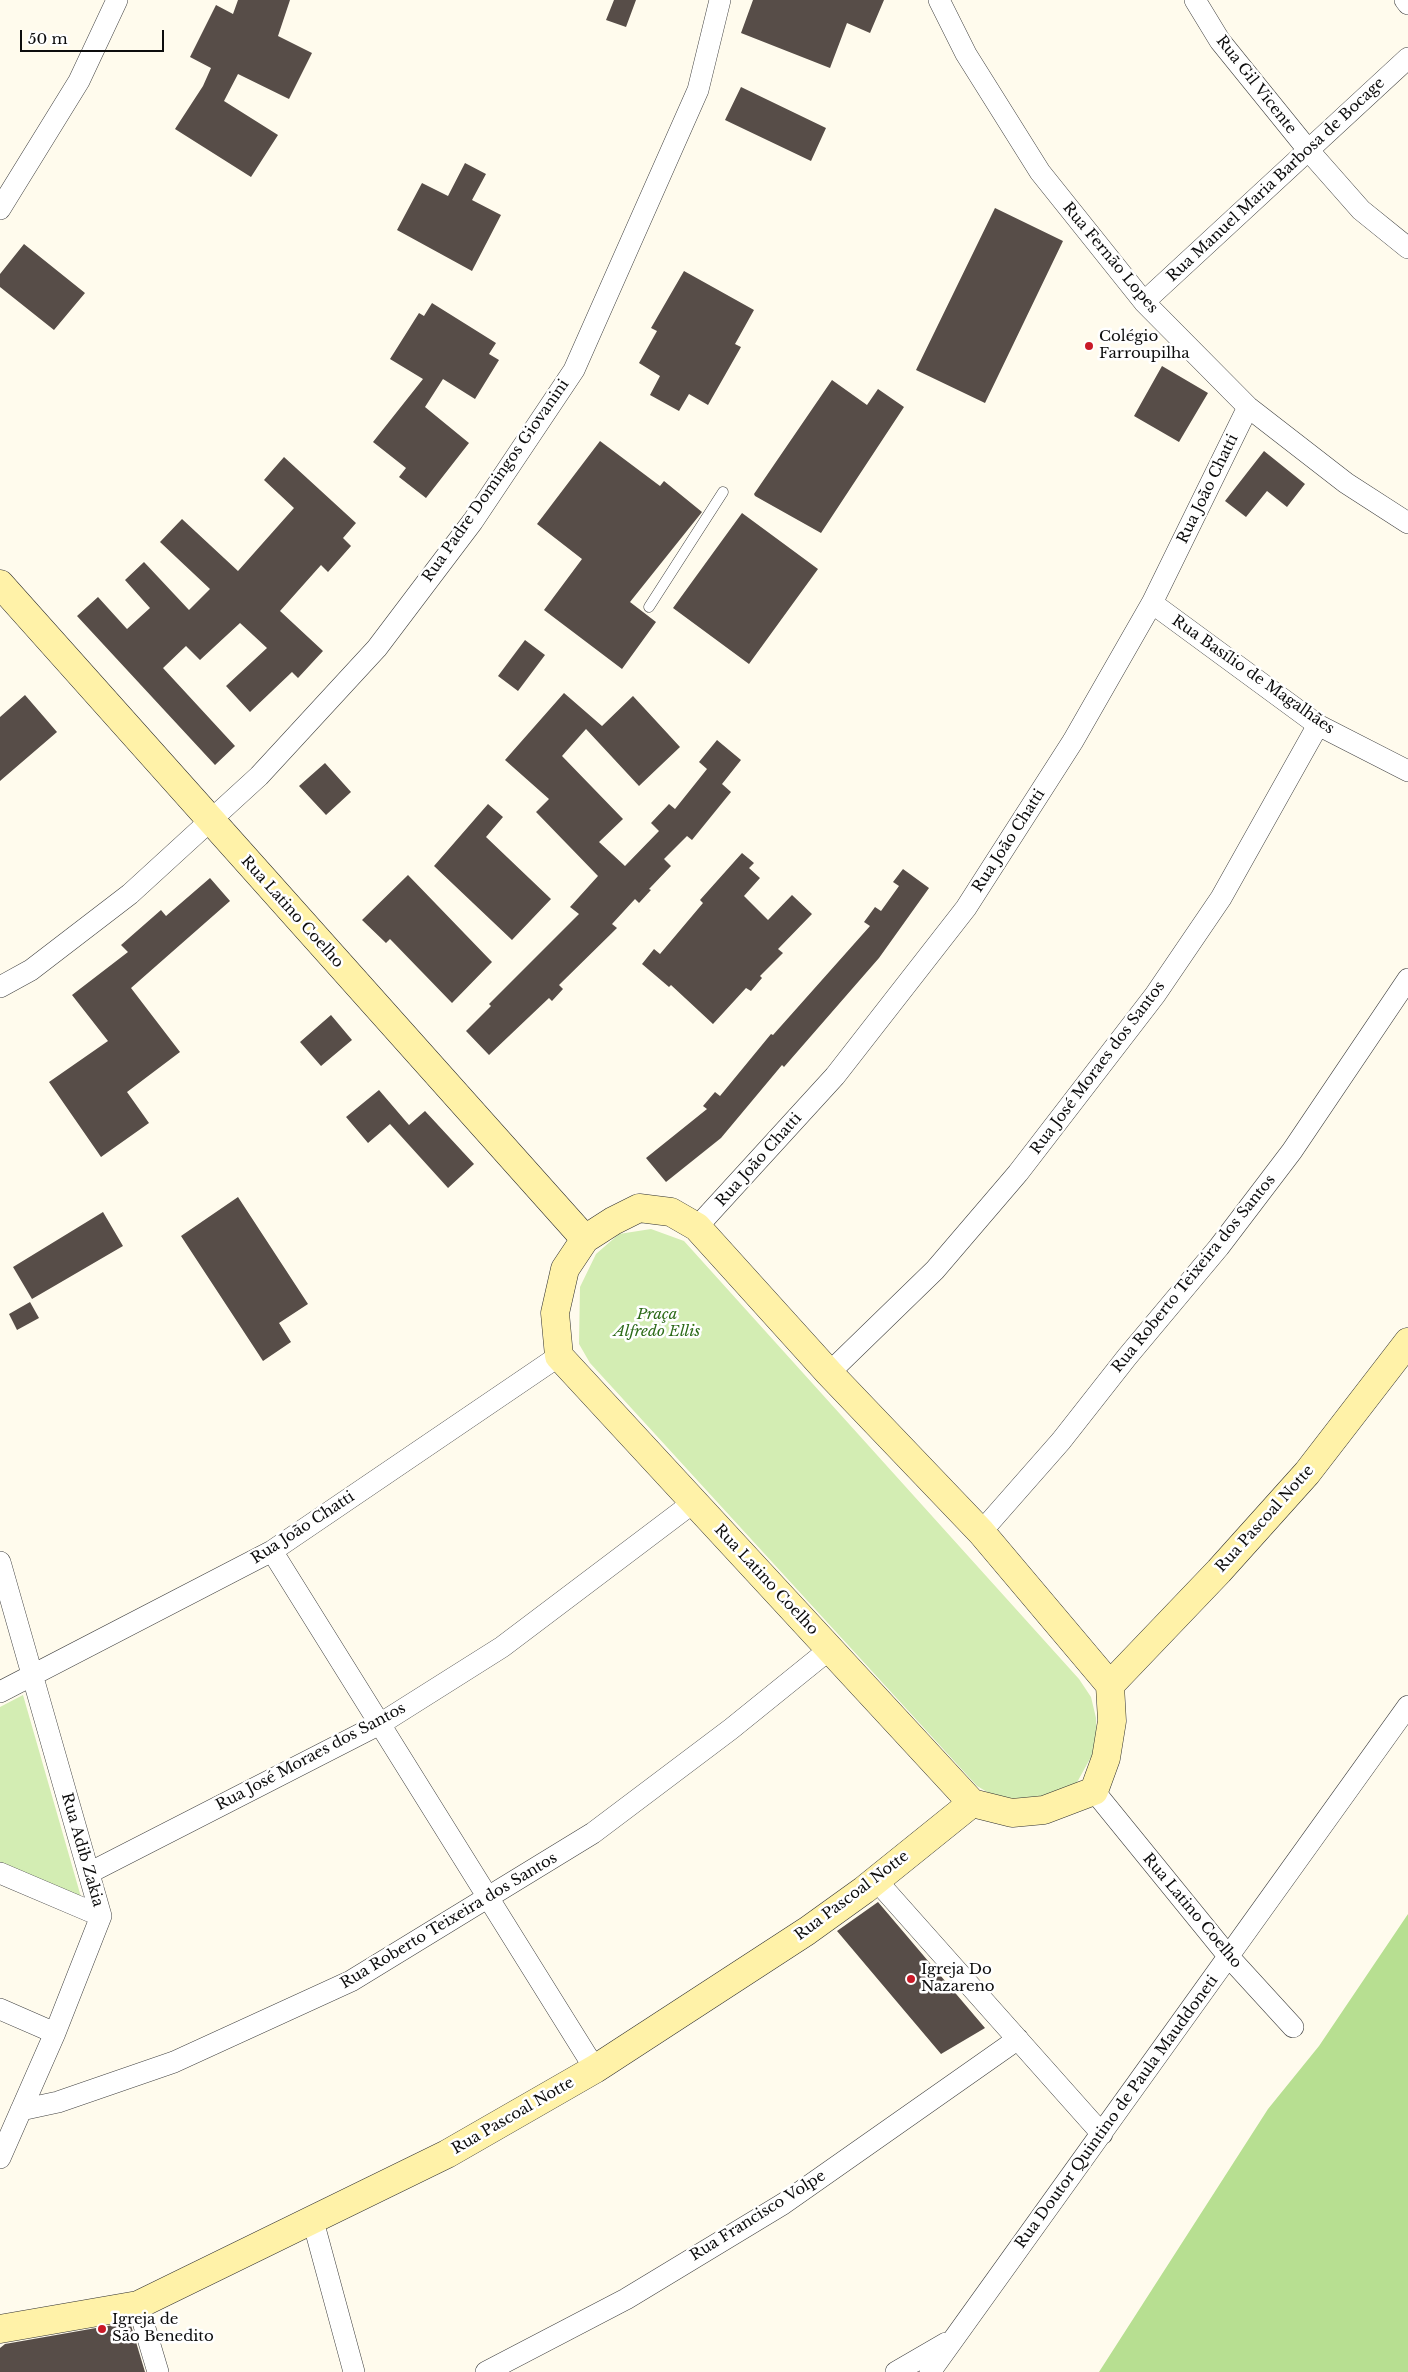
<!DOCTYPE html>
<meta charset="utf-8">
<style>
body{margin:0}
#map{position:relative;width:1408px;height:2372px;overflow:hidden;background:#fffbed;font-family:"Libre Baskerville",serif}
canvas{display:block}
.scale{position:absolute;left:20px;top:30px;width:144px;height:22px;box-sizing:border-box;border:2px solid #0d0d0d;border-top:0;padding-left:6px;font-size:15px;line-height:18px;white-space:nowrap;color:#0d0d0d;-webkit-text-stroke:4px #fff;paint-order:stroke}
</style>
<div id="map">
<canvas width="1408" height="2372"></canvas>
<div class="scale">50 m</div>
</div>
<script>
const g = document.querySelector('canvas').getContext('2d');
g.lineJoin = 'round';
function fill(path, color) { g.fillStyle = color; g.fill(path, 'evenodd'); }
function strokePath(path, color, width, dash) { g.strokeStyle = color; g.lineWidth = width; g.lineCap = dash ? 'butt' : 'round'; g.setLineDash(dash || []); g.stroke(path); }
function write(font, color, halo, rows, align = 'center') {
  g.font = font + ' "Libre Baskerville",serif'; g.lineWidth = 5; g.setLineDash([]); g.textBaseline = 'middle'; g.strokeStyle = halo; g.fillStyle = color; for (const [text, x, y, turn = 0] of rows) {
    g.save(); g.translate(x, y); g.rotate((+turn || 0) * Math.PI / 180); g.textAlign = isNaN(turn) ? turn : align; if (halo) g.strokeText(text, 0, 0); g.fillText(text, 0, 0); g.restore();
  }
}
fill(new Path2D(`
 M651,1229L684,1241L1079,1679L1091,1697L1096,1718L1097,1746L1075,1786L1056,1801L1001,1800L977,1786L590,1363L579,1344L580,1287L596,1254L619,1234Z
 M23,1695L81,1897L0,1862V1707Z`), '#d3edb3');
fill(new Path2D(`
 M1408,1914V2372H1099L1268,2109L1319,2046Z`), '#b7df91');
fill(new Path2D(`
 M238,0H290L278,36L312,53L289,99L238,74L224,101L278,135L251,177L175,129L203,86L211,68L190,57L216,5L233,14Z
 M614,0H636L626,27L606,20Z
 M753,0H884L870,33L847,23L830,68L741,33Z
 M741,87L826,128L811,161L725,120Z
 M465,163L486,174L472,200L501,215L472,271L397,230L422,183L448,196Z
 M995,208L1063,241L985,403L916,370Z
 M24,244L85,293L54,330L0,287V274Z
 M684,271L754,310L735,344L741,347L708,405L689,394L679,411L650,395L660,376L639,363L657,331L651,328Z
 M432,303L496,343L489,354L499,360L475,399L443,379L425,407L469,443L426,498L399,477L406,468L373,442L423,379L390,359L419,313L424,316Z
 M1162,366L1208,393L1179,442L1134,416Z
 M832,380L867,405L878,389L904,407L821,533L755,496L754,494Z
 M600,441L660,486L664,481L702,512L630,602L656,622L622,669L544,610L582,559L537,524Z
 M1264,451L1305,484L1287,507L1267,491L1246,517L1225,501Z
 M284,457L356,523L343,538L351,546L328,572L321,565L280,611L323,651L298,678L292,672L250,712L226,686L267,648L240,623L200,660L186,646L163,668L235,746L215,765L77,616L98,597L127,629L150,608L125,580L144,562L189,610L210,589L160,542L182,519L238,571L294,508L264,480Z
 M742,513L818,569L749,664L673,608Z
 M525,640L545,655L518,691L498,676Z
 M564,693L602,726L633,696L680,747L639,786L586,729L562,756L623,819L599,842L625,866L659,831L651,823L669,804L675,809L707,769L699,762L717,740L741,760L722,784L731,792L692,840L687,836L664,859L671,866L649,889L651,890L639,903L635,899L612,924L617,928L559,985L563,989L552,1001L549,998L489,1055L466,1031L491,1006L489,1004L579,914L570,907L598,876L536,812L549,799L505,760Z
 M25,695L57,732L0,781V717Z
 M325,763L351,792L326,815L299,786Z
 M488,804L503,817L486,837L551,899L512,940L434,866Z
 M742,853L754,863L749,868L760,878L744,896L768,920L792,895L812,914L778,949L783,953L760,976L762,978L751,991L746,988L713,1024L671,985L669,987L642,964L654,949L660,954L703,903L700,900Z
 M903,869L929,888L879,958L784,1067L782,1065L721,1138L666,1182L646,1158L707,1109L703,1106L715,1092L720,1096L771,1034L773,1035L870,926L864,922L875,907L881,911L899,886L893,882Z
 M408,875L492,962L452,1003L390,939L386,943L362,920Z
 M210,878L230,901L131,988L180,1052L127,1092L149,1123L101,1157L49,1082L108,1041L72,995L128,952L121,945L161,910L166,916Z
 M331,1015L352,1040L321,1066L300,1042Z
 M379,1090L409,1125L425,1111L474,1164L448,1188L390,1124L368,1143L346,1117Z
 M238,1197L308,1304L279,1323L291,1342L263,1361L181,1236Z
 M103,1212L123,1246L32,1299L13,1267Z
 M30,1302L39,1318L17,1330L9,1314Z
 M878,1902L985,2028L941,2054L837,1931Z
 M130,2322L145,2372H0V2348L5,2344Z`), '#574d48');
const lane = new Path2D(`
 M649,607L723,492`);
const street = new Path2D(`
 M939,0L966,54L1040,172L1144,302L1248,407L1346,483L1408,523
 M1195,0L1220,41L1309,151L1361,210L1408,248
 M1405,0L1408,4
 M0,209L79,81L117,0
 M1144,302L1408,58
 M1152,603L1318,725L1408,771
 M0,987L31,970L130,894L259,776L377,648L473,521L574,370L698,90L720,0
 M697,1227L835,1076L966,908L1073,741L1152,603L1248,407
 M829,1373L935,1270L1018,1173L1155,995L1221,898L1318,725
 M981,1532L1061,1441L1127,1357L1219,1247L1292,1151L1408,979
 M272,1551L595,2069
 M0,1562L101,1916L55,2033L0,2158
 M0,1692L272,1551L559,1356
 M1094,1791L1229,1957L1293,2027
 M0,1873L101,1916
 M89,1873L380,1724L502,1647L694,1502
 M876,1880L1102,2134
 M0,2009L55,2033
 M21,2110L58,2102L174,2062L351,1981L593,1833L731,1729L830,1649
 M313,2221L354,2372
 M138,2305L158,2372
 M486,2372L626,2299L783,2204L1018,2039
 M896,2372L946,2343
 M930,2372L1408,1706`);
const secondary = new Path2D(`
 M0,584L585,1239
 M639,1208L671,1212L697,1227L829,1373L981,1532L1110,1685L1112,1721L1106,1758L1094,1791L1044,1810L1012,1813L972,1803L559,1356L555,1313L565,1269L585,1239L613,1221Z
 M1110,1685L1219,1571L1307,1473L1408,1342
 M0,2329L138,2305L447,2154L595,2069L807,1931L864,1890L972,1803`);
strokePath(lane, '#404040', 11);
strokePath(street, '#404040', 22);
strokePath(secondary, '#2f2f2f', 29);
strokePath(lane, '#fff', 10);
strokePath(street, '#fff', 21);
strokePath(secondary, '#fff2a8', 28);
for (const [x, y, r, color] of [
 [1089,346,5,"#c91927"],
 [911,1979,5,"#c91927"],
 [102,2329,5,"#c91927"]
]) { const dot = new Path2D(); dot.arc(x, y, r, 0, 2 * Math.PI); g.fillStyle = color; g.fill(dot); strokePath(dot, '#fff', 2); }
write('15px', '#0d0d0d', '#fff', [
 ["Rua Gil Vicente",1256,85,52],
 ["Rua Manuel Maria Barbosa de Bocage",1276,180,-43],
 ["Rua Fernão Lopes",1110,258,50],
 ["Rua Padre Domingos Giovanini",496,481,-55],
 ["Rua João Chatti",1208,489,-64],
 ["Rua Basílio de Magalhães",1253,675,35],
 ["Rua João Chatti",1009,841,-57],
 ["Rua Latino Coelho",292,912,48],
 ["Rua José Moraes dos Santos",1098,1068,-53],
 ["Rua João Chatti",759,1160,-48],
 ["Rua Roberto Teixeira dos Santos",1194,1274,-51],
 ["Rua Pascoal Notte",1265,1519,-48],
 ["Rua João Chatti",303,1528,-33],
 ["Rua Latino Coelho",766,1580,47],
 ["Rua José Moraes dos Santos",311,1757,-28],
 ["Rua Adib Zakia",82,1850,74],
 ["Rua Pascoal Notte",852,1896,-37],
 ["Rua Latino Coelho",1192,1911,50],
 ["Rua Roberto Teixeira dos Santos",449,1921,-31],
 ["Rua Doutor Quintino de Paula Mauddoneti",1117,2112,-54],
 ["Rua Pascoal Notte",513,2116,-30],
 ["Rua Francisco Volpe",758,2216,-32]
]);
write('15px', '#0d0d0d', '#fff', [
 ["Colégio",1099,337],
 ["Farroupilha",1099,354],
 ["Igreja Do",921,1970],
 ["Nazareno",921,1987],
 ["Igreja de",112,2320],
 ["São Benedito",112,2337]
], 'left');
write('italic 15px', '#2c6a18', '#fff', [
 ["Praça",657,1315],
 ["Alfredo Ellis",657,1332]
]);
</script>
